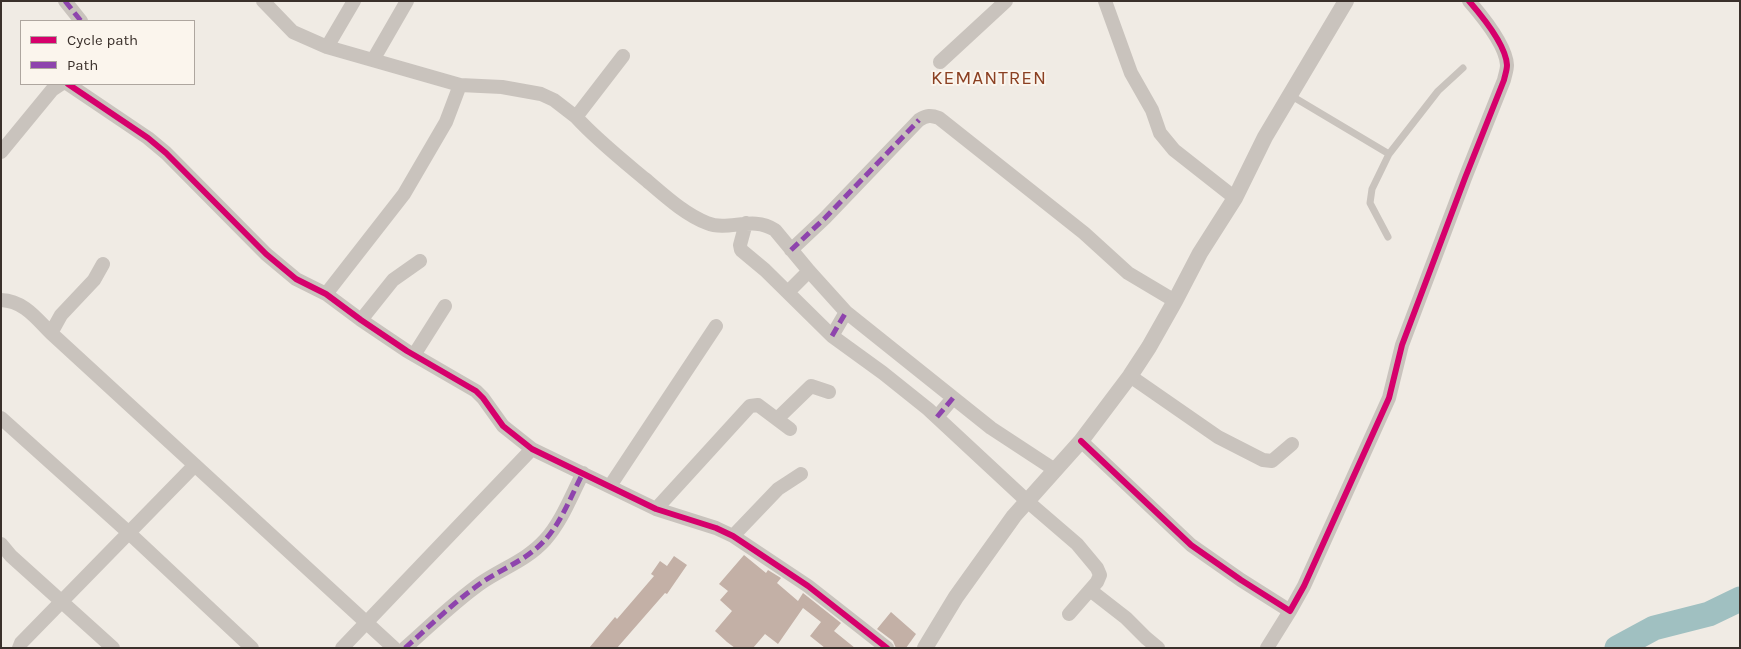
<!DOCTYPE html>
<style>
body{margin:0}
#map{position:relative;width:1741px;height:649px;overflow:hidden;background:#f0ebe4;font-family:Karla,sans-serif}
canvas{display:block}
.frame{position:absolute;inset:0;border:2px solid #3a302b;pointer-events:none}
.legend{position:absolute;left:20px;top:20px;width:175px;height:65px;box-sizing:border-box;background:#fbf5ed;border:1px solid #aea69f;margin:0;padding:6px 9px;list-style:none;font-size:15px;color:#3a302b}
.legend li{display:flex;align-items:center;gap:10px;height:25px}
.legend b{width:25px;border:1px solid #aea69f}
</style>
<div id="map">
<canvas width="1741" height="649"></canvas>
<div class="frame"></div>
<ul class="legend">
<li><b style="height:6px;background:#d6006c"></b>Cycle path</li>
<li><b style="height:6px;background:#8e44ad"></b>Path</li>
</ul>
</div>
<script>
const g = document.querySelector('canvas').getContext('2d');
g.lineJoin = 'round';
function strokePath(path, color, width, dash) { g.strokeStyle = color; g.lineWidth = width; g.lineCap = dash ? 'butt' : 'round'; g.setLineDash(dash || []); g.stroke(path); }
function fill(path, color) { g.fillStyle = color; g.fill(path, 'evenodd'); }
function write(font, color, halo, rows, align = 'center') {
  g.font = font + ' Karla,sans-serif'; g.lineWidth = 4; g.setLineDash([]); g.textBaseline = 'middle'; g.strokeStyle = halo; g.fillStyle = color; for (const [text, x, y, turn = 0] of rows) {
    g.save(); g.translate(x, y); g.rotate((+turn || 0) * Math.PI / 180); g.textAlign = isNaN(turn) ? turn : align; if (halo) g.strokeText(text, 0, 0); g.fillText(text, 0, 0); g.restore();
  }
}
strokePath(new Path2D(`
 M1617,648L1654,628L1709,614L1740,599`), '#a0c0c1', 25);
fill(new Path2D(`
 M744,555L766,573L768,570L781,578L777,583L798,601L803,593L841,623L834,631L855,648H825L810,636L821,622L803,608L778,644L765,634L753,648H735L727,642L715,631L732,611L720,600L728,591L719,584Z
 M674,556L687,565L667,594L665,593L617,648H589L615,617L617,619L654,576L651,574L660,561L667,566Z
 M891,612L916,634L906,648H896L893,641L877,629Z`), '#c3b0a6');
strokePath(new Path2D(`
 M1290,95L1389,154
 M1388,237L1370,203L1372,189L1389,154L1438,91L1463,68`), '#c9c3bd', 7);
strokePath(new Path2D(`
 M65,1L81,21
 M263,1L293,32L327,47L460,85L502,87L541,94L554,100L576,117
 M1105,1L1131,73L1152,110L1160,133L1174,150L1235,198
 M327,47L354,1
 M623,56L576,117C597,140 621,159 645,179C664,195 684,214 707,223C729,232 752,215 775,230L809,271L846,312L991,428L1055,470
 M373,60L407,1
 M940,62L1006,1
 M68,84L148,138L166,153L266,254L296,279L326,294L361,320L407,351L476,391L483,398L503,426L532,449L656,509L716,528L733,536L808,586L887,648
 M1,152L52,90L61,84
 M746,223L740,245L741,250L765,270L832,336L883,373L928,409L1027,501L1077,544L1097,568L1100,575L1097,582L1069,614
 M791,250L825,218L919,120C927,115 931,115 939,118L1084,233L1128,273L1175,301
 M788,292L809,271
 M326,294L404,194L446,122L460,85
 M1,300C24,301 36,318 51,333L394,648
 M361,320L393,280L420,261
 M51,333L61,315L94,280L103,264
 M832,336L846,312
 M414,355L445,306
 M1130,376L1218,437L1263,460L1272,461L1292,444
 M937,417L953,398
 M1,418L128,532L252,648
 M777,419L811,386L829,392
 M1081,441L1191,545L1241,580L1290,611L1304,586L1389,398L1402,345L1465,178L1504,80C1505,75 1507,70 1507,65C1506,45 1482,16 1469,1
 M610,486L716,326
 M656,509L750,406L758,405L790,429
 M733,536L778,489L801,474
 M1,544L11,556L113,648
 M1090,590L1126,618L1146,638L1158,648
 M19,648L21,643L195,465
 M342,648L532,449
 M405,648C430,626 454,602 481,583C503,568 527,560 545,540C562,521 571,496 583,473
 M1267,648L1290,611`), '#c9c3bd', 14);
strokePath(new Path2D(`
 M925,648L956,597L1014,516L1081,441L1130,376L1149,347L1175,301L1200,253L1235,198L1265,137L1346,1`), '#c9c3bd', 16);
strokePath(new Path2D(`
 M65,1L81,21
 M791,250L825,218L919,120
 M832,336L846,312
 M937,417L953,398
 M405,648C430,626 454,602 481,583C503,568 527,560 545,540C562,521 571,496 583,473`), '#8e44ad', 5, [10, 5]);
strokePath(new Path2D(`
 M68,84L148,138L166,153L266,254L296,279L326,294L361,320L407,351L476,391L483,398L503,426L532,449L656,509L716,528L733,536L808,586L887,648
 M1081,441L1191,545L1241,580L1290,611L1304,586L1389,398L1402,345L1465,178L1504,80C1505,75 1507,70 1507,65C1506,45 1482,16 1469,1`), '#d6006c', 6);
g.letterSpacing = '1px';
write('19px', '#8b4022', '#fbf5ed', [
 ["KEMANTREN",989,79]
]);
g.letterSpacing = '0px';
</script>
